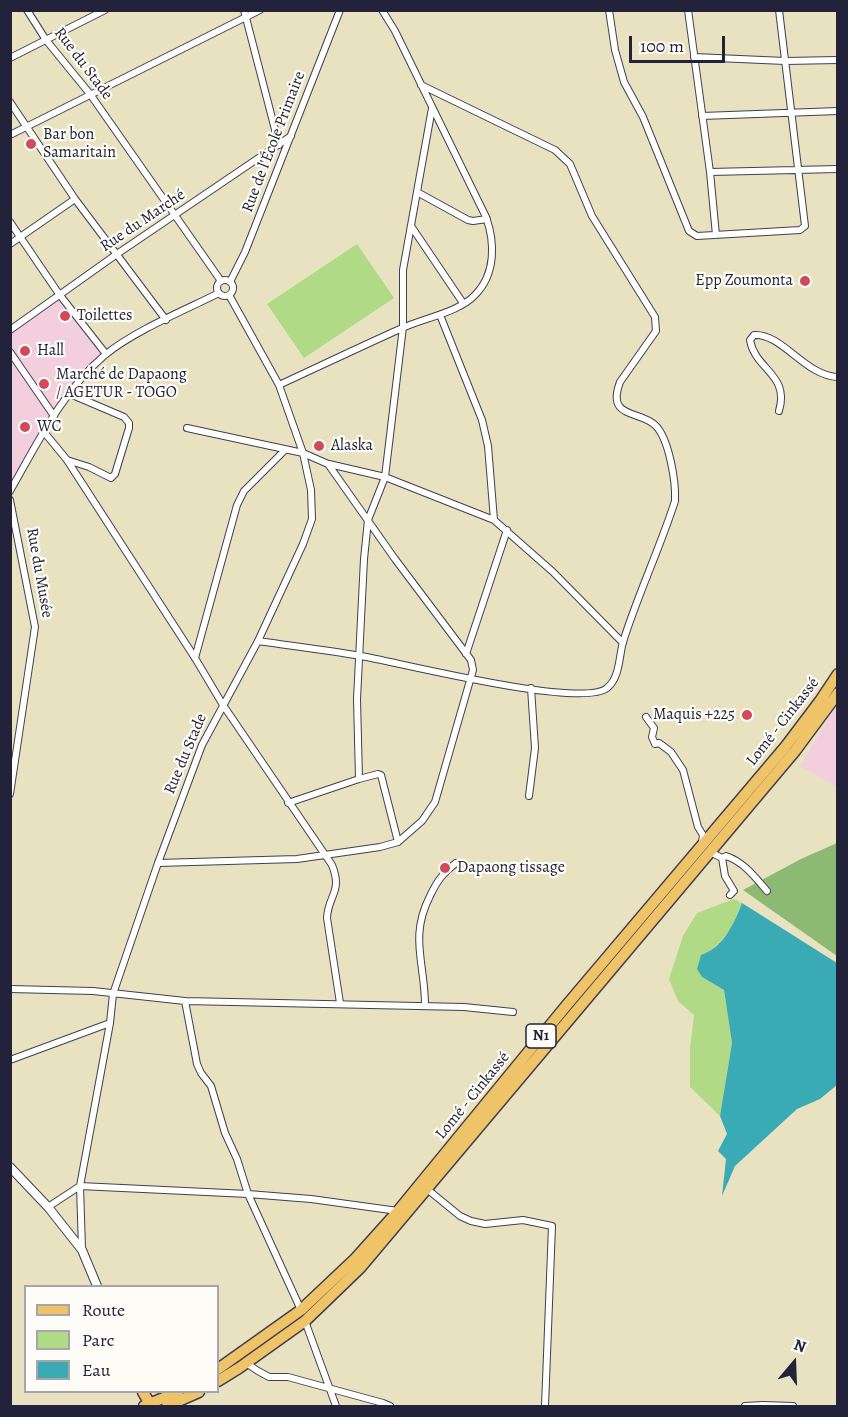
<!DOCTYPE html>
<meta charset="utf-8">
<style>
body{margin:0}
#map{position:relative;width:848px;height:1417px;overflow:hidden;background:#e8e2c0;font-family:Alegreya,serif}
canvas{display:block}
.frame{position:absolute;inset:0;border:12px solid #22223b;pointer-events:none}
.legend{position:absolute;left:24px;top:1285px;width:195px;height:108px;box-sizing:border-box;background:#fdfcf7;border:2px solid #a5a5ac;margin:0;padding:8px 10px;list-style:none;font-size:18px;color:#22223b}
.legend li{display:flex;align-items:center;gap:12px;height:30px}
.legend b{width:30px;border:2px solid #a5a5ac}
.north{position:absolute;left:764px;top:1333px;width:60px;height:60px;-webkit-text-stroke:4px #fdfcf7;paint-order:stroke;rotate:19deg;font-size:16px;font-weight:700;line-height:24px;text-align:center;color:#22223b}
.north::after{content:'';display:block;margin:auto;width:21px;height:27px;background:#22223b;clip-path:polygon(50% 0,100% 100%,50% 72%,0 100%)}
.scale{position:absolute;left:629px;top:36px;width:96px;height:27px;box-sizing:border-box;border:3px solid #22223b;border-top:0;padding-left:8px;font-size:18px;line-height:21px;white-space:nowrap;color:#22223b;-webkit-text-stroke:4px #fdfcf7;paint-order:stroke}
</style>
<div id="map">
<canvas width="848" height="1417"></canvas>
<div class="frame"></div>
<ul class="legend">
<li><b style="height:8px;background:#efc469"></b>Route</li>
<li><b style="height:16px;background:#b0da85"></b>Parc</li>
<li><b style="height:16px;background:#3aabb5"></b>Eau</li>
</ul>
<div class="north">N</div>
<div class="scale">100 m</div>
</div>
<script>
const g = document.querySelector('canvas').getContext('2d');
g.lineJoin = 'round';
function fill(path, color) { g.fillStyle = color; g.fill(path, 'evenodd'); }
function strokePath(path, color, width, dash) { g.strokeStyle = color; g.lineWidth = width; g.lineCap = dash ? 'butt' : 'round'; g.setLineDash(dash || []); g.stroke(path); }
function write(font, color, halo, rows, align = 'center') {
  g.font = font + ' Alegreya,serif'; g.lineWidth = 4.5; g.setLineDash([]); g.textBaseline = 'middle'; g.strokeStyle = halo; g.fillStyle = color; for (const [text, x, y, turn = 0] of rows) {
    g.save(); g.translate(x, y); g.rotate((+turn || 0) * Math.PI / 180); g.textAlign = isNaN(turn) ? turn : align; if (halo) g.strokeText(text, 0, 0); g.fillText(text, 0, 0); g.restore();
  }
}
fill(new Path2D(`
 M59,294L103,354L61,403L11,487V330Z
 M837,704V787L800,766Z`), '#f3cfde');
fill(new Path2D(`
 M357,244L394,298L304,358L267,304Z
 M734,899L742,903L731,929L711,952L702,977L724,990L732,1043L720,1116L690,1087V1049L694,1015L678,1001L669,979L683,936L697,913Z`), '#b0da85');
fill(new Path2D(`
 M837,843V956L743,890L801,859Z`), '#8cba72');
fill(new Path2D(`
 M742,903L837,963V1085L820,1099L797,1109L735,1166L722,1196L726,1159L718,1151L727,1134L720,1116L732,1043L724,990L702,977L697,969L701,955C723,948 734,924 742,903Z`), '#3aabb5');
const minor = new Path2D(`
 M27,10L46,40L90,94L221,281
 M244,10L279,145
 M609,10L615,50L624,82L643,117L689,231L697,236L800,230L805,226L779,10
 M688,10L710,172L716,235
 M694,57L785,61L838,60
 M10,58L105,10
 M10,102L75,199L166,320
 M702,116L838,111
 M10,135L260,10
 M710,172L838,169
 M417,192L468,220L473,221L487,219
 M10,222L59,294L106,354
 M411,226L463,303
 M10,244L75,199
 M217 288a8 8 0 1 1 16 0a8 8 0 1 1-16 0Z
 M230,282L245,252L340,10
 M440,315L482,420L488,446L494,520
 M10,330L117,254L291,136
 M10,352L54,416
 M279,385C320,366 360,347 400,329C423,318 458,313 475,295C496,274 495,242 486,217L395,31L382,10
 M779,411C790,374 755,370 750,340L754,335C782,333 805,376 838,377
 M44,432L67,460L195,658L223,705L332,865C343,892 328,895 327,918L340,1003
 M67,460L89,467L111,478L115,474L129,428V423L124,417L70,394
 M329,464L385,477L494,520L553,572L623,643
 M10,491C37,444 63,390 105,355C134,331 185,310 219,293
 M10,500L35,627L10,794
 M258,641C292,646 327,650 361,656C401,663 581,709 607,688C620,678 619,656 623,642C638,594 660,548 675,501C676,482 669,438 655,425C639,410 606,419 620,382L656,331L655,317L592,216L570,164L555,150L421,85
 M466,654L507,530
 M195,658L237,505L244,491L285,450
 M646,717L654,728L652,737L655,744L659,743L671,752L683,770L698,827L703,835L702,842
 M359,779L378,774L381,775L398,842
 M529,796L535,748L531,688
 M288,803L359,779L357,699L364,559L368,520L385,477L403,327V270L432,108
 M710,852L722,858L725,876L734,891L730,895
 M722,858L726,856C744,862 755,877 767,891
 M158,863L297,859L380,847L398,842L422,821L435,802L473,670L471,660L395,559L328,464L303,453L187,428
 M10,989L93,991L185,1001L464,1007L513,1012
 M185,1001L197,1064L201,1073L211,1086L225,1133L237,1159L248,1194L301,1310
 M425,1005C425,963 409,937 430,896C437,881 443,873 456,863
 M10,1060L110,1023
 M427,1189L460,1216L471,1221L485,1224L523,1220L552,1226L545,1406
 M48,1207L80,1186L248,1194L311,1199L398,1211
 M82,1249L80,1186L110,1023L113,994L158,863L202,745L258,641L303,544L312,519L311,490L303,453L279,385L229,295
 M305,1321L336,1406
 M246,1363L258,1371L269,1377H288L383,1403L390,1406
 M745,1406L763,1405L793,1406`);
const tertiary = new Path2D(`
 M10,1167L48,1207L82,1250L97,1286`);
const primary = new Path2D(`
 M143,1392L151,1406`);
const trunk = new Path2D(`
 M218,1369L301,1310L354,1260L398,1211L566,1006L786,746L820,701L838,674
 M218,1381L239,1368L305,1321L360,1268L795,751L838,693
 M144,1406L178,1392
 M167,1406L199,1392`);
strokePath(minor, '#403f4f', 8);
strokePath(tertiary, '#403f4f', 10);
strokePath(primary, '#403f4f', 13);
strokePath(trunk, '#403f4f', 13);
strokePath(minor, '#fff', 6);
strokePath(tertiary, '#fff', 8);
strokePath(primary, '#efc469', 10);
strokePath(trunk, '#efc469', 10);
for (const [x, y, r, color] of [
 [31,144,6,"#d1495b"],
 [805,281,6,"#d1495b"],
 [65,316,6,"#d1495b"],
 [25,351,6,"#d1495b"],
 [44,384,6,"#d1495b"],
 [25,427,6,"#d1495b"],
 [319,446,6,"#d1495b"],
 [747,715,6,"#d1495b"],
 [445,868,6,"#d1495b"]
]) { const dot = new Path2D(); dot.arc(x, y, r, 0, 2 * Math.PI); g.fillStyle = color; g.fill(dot); strokePath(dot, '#fdfcf7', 2); }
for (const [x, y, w] of [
 [541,1036,30]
]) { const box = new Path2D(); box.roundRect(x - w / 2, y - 12, w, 24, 4.5); g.fillStyle = '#fdfcf7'; g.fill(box); strokePath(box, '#22223b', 1.5); }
write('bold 15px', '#22223b', null, [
 ["N1",541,1036]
]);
write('16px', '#22223b', '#fdfcf7', [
 ["Rue du Stade",83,64,53],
 ["Rue de l'École Primaire",274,142,-69],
 ["Rue du Marché",143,221,-34],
 ["Rue du Musée",39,573,80],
 ["Lomé - Cinkassé",783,722,-52],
 ["Rue du Stade",186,754,-67],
 ["Lomé - Cinkassé",473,1096,-51]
]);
write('16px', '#22223b', '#fdfcf7', [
 ["Bar bon",43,135],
 ["Samaritain",43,153],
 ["Epp Zoumonta",793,281,"right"],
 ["Toilettes",77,316],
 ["Hall",37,351],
 ["Marché de Dapaong",56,375],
 ["/ AGETUR - TOGO",56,393],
 ["WC",37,427],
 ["Alaska",331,446],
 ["Maquis +225",735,715,"right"],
 ["Dapaong tissage",457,868]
], 'left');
</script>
